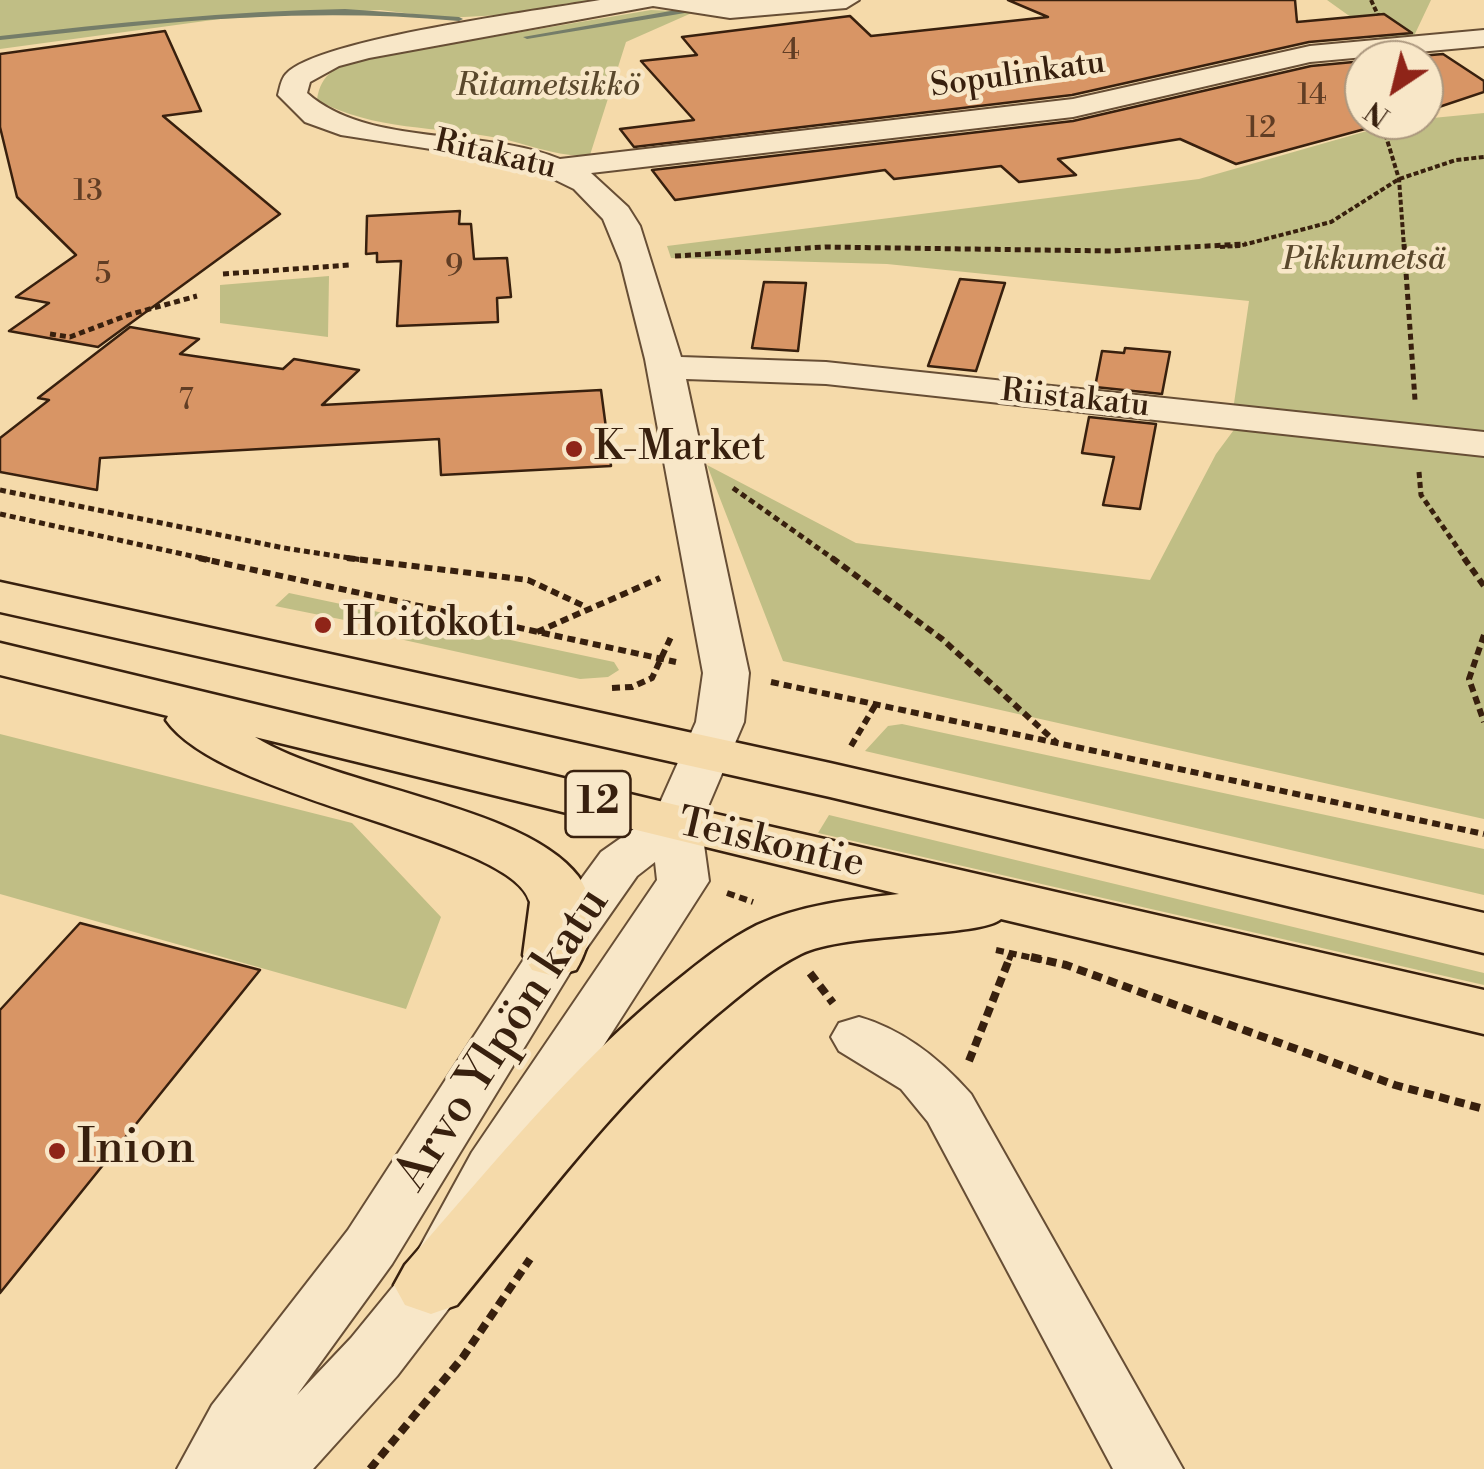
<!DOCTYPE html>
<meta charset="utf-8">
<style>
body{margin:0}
#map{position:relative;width:1484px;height:1469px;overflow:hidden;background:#f5daaa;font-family:"Libre Bodoni",serif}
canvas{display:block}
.north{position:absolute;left:1344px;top:40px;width:100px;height:100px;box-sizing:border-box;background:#f8e7c8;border:2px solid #ab977e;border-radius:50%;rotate:215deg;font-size:28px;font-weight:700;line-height:40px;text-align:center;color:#38200e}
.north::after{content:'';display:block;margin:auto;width:35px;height:45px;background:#8f2418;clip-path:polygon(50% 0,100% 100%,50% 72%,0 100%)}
</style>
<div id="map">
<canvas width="1484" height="1469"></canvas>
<div class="north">N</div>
</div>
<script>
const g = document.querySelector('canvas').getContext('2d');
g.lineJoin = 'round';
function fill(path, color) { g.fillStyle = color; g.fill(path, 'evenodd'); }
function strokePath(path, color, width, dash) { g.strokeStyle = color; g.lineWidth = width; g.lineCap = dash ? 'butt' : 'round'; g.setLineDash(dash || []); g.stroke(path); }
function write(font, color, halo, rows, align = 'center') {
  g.font = font + ' "Libre Bodoni",serif'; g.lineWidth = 9; g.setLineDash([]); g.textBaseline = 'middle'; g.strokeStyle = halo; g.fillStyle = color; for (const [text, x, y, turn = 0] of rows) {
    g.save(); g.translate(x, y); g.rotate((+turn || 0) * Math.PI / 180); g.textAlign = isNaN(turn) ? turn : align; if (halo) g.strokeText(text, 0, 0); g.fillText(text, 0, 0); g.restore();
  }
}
fill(new Path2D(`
 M0,0H598L520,14L445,18L380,10L220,19L0,49Z
 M1327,0H1431L1413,38H1380Z
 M651,10L694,12L626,42L590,155C558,158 529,144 498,138C437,126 374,131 317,100C321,72 337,67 362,59Z
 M1484,113V431L1233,410L1249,301L887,264L671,258L667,246L1199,179L1402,121Z
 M329,276L328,337L220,323V285Z
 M1236,427L1484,455V819L783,661L707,465L856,543L1150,580L1216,454Z
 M289,593L614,662L619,670L608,677L580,679L395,638L399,631L275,606Z
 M902,724L1484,849V895L865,751L888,726Z
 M0,734L352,823L441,917L406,1009L0,894Z
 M829,815L1484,973V985L818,833Z`), '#c0be85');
fill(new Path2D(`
 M345,9L459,17L463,19L459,21C301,6 156,23 0,40V36C115,23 229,11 345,9Z
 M682,9H685V13L527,39L523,37Z`), '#757d69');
const building = new Path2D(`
 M1008,0H1295L1297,22L1384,14L1412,33L1309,42L1072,95L634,147L620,129L694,120L641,61L697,55L682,37L850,16L871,36L1048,17Z
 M165,31L201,111L163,116L280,214L98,347L9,331L49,303L16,297L76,255L17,197L0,127V54Z
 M1443,54L1484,81V92L1424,112V60H1373Z
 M1364,61V120H1398L1236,164L1180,139L1058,159L1076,175L1019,182L1001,166L894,179L885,170L675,200L652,170L1073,121L1311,66Z
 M460,211L459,224H471L474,259L507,258L511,297L497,298L498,322L397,326L401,261L377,262V253L366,254L367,216Z
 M960,279L1005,283L976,371L928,366Z
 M764,282L806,283L798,351L752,348Z
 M130,327L199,339L180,354L283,369L294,359L359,370L322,405L601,390L611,466L441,475L439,439L100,458L97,490L0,472V438L49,400L38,398Z
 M1125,348L1170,352L1162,394L1095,387L1102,351L1124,353Z
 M1089,417L1156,424L1140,509L1103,505L1114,457L1082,453Z
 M80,923L260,970L0,1293V1010Z`);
fill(building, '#d89565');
strokePath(building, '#38200e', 2.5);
const minor = new Path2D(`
 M600,0H859L846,8L730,18L653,6L369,58L339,66L310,82L307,93C369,148 483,127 560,159L1073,99L1310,46L1484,30V46L1310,62L1073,117L591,173L628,207L640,226L681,357L826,362L1484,432V456L826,384L686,379L749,673L744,722L701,823L709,881L518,1179L453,1303L397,1376L313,1469H177L212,1405L348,1230L535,942L601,852L655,814L696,722L703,673L645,359L621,263L603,219L574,189L533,169L495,159L341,135L305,122L278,95C280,88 281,79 286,74C317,39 544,10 600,0ZM655,862L657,880L472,1152L409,1267L351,1338L297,1395L392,1264L574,966L637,876Z
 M859,1017C904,1030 940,1059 971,1094L1183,1469H1113L928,1122L901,1089L839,1051L831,1037L839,1023Z`);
const highway = new Path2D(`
 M0,582L830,763L1484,913V953L830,797L0,612Z
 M0,643L676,805L1484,990V1034L1001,919C982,937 845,932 801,954C769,970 742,994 715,1016C616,1100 539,1206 457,1305L431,1314L405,1305L394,1285L405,1265C491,1167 573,1064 675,982C701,961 727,940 757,925C800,905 852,899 899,894L255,737C335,787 524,805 578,876C598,903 593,942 576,970L554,976L532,970L523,955L530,902C514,837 222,801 166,720L168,716L0,675Z`);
strokePath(minor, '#674e35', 4);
strokePath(highway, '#38200e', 5);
strokePath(new Path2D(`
 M1371,0L1378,15
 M1381,120L1399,179L1404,247
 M1220,247L1239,246L1331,222L1399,179L1456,160L1484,157`), '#38200e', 4, [5, 2.5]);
strokePath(new Path2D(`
 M1404,244L1415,400
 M675,256L825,247L1112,251L1246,244
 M223,274L350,265
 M50,334L70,337L128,315L197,296
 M1419,472L1421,495L1466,560
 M733,488L835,560
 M0,490L284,548L363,560
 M0,514L210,560`), '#38200e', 5, [6, 4]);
strokePath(new Path2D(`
 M199,558L676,662
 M347,558L528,580L584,606
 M832,558L942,639L1057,743
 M1464,558L1484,586
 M537,632L660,578
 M1484,635L1469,679L1484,722
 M771,682L1484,834
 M612,688L632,687L652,678L671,637
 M851,746L876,704
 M727,893L753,902
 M996,950L1042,960
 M1009,960L1012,952`), '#38200e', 6, [8, 5]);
strokePath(new Path2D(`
 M1031,957L1066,965L1395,1085L1484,1109
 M810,973L833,1003
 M969,1061L1010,957
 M370,1469L463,1357L530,1259`), '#38200e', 8, [10, 6]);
fill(minor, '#f8e7c8');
fill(highway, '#f5daaa');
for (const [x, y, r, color] of [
 [574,449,10,"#8f2418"],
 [323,625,10,"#8f2418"],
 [57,1151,10,"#8f2418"]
]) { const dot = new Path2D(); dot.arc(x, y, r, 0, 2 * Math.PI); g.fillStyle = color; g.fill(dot); strokePath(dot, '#f8e7c8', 4); }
write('30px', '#603d24', null, [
 ["4",791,52],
 ["14",1312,97],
 ["12",1261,130],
 ["13",88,193],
 ["9",454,268],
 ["5",103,276],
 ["7",186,402]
]);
write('32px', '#38200e', '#f8e7c8', [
 ["Sopulinkatu",1018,76,-8],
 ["Ritakatu",495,156,13],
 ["Riistakatu",1075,400,6]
]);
write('italic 32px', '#5a482c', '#f8e7c8', [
 ["Ritametsikkö",548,87],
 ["Pikkumetsä",1364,261]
]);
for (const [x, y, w] of [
 [598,804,65]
]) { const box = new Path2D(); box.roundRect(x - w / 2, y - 33, w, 66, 8); g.fillStyle = '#f8e7c8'; g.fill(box); strokePath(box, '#38200e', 2.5); }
write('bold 38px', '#38200e', null, [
 ["12",598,804]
]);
write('40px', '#38200e', '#f8e7c8', [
 ["K-Market",594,449],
 ["Hoitokoti",343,625]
], 'left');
write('40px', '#38200e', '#f8e7c8', [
 ["Teiskontie",771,845,13]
]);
write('48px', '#38200e', '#f8e7c8', [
 ["Arvo Ylpön katu",504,1040,-57]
]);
write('48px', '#38200e', '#f8e7c8', [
 ["Inion",77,1151]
], 'left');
</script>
